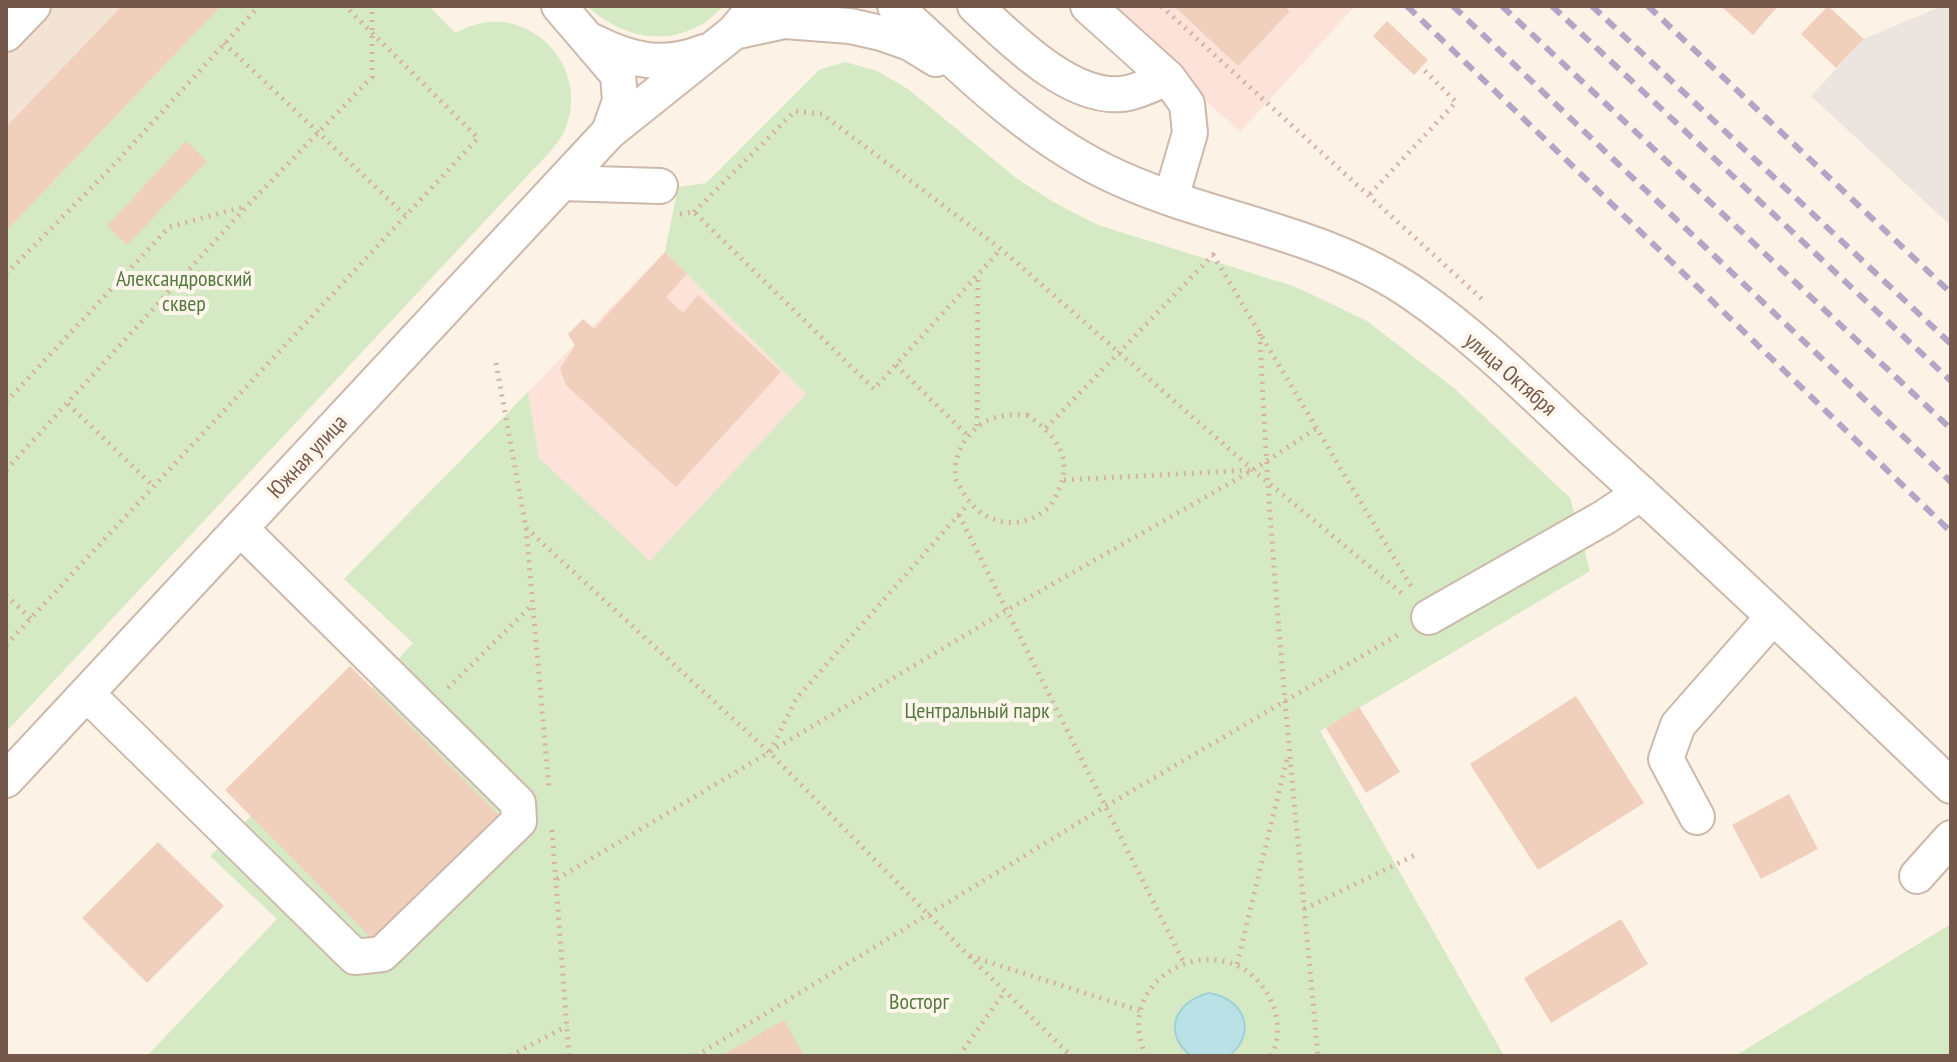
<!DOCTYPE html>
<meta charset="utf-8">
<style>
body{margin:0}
#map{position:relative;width:1957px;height:1062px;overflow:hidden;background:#fcf2e5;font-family:"PT Sans Narrow",sans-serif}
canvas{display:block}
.frame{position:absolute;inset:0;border:8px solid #74584b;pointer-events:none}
</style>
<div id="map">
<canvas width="1957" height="1062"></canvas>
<div class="frame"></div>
</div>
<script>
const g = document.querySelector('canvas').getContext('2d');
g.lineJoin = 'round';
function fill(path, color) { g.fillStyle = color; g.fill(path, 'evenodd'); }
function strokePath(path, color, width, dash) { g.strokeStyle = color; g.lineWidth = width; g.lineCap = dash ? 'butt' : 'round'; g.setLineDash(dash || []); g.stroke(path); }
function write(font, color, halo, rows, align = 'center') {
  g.font = font + ' "PT Sans Narrow",sans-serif'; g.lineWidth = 8; g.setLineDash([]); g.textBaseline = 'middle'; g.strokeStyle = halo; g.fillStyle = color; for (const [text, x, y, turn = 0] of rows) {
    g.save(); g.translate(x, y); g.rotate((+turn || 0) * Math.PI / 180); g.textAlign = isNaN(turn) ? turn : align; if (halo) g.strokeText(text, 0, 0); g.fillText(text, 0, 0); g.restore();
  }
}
fill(new Path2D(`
 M6,6H221L6,231Z`), '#f3e3d4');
fill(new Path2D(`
 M1103,6H1355L1240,132Z
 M665,252L806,394L650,562L539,458L528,392Z`), '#fce2d9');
fill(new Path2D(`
 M1942,6H1951V226L1811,96L1864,39Z`), '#ece5df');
fill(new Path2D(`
 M221,6H429L455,33C470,26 485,20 502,22C552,28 585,80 566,127C559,145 541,161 528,175L6,732V231Z
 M587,6H723C684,50 627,43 587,6Z
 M845,62L877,71L908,89L1016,178L1055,203L1098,225L1296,287L1367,321L1455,389L1570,498L1590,571L1320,731L1504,1056H147L277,919L210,856L251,816L377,943L502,819L372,688L413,643L344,579L528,392L539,458L650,561L806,394L665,252L678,187L706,183L819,70Z
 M1951,924V1056H1735Z`), '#d5e9c4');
const water = new Path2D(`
 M1209,993C1243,998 1259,1032 1229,1056H1191C1161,1032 1176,1001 1209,993Z`);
fill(water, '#bae1e5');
strokePath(water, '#a0d1d7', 2);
fill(new Path2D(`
 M122,6H221L6,231V127Z
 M1174,6H1284L1290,11L1238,66Z
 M1721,6H1778L1753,35Z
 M1828,6L1864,39L1836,68L1801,34Z
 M1387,21L1428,60L1414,75L1373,36Z
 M186,141L207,161L127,245L107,226Z
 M665,252L687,274L666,297L683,313L698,295L781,372L676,487L566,385L560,368L575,346L568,334L583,319L594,329Z
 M350,666L503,819L377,944L225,790Z
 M1576,696L1644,803L1538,870L1470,764Z
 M1359,707L1400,772L1366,793L1326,728Z
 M1789,794L1818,849L1761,879L1732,825Z
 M158,842L224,906L147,983L82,918Z
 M1621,919L1648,964L1551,1023L1524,978Z
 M784,1020L804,1056H721Z`), '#f1cfbd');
const minor = new Path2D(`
 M559,6L618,75L620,101L609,132
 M895,6C960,66 1024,131 1104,171C1205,221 1320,229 1414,294C1481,340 1540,401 1600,456C1719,564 1835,675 1951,786
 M975,6C1010,38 1069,99 1121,94C1136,93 1154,83 1168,78
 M1088,6L1168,78L1187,104L1190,133L1171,198
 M734,32L785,21L850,26L881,33L910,43L936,59
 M6,34L33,6
 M594,42C632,61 663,68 704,52
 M562,183L660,186
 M1429,617L1605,517L1641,493
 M87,694L355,957L382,954L519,821L518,803L241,529
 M6,780L609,132L734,32L756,6
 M1697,817L1666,759L1678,725L1773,617
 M1917,876L1951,838`);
strokePath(minor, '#cdb9ac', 38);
strokePath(new Path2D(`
 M1161,6L1482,299
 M224,43L405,215
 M1370,194L1456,102L1421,67
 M694,212L795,111L822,114L1001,249L1253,470L1404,595
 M680,214L694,212L874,389L1001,249
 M6,274L109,170L259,6
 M1260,334C1270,575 1296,815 1318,1056
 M496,363L526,528L549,788
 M896,365L967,435
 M6,402L169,227L247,206
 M68,404L153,486
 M1027,415C1054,433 1075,458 1058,491C1056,496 1053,503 1049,507C1019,534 979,524 962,490C960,486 957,483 956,479C951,450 974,420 1002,416C1010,414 1019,415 1027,415Z
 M977,426L978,275
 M1046,428L1213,255L1414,591
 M6,470L248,205L372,77V6
 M1064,480L1251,470
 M959,515L1184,963
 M526,528L770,753L968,955L1071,1056
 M6,595L31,619
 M6,645L478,138L345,6
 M448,688L532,605
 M770,752L796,699L969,503
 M552,830L569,1056
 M557,879L1007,610L1253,470L1317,428
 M1304,909L1415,855
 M970,956L1141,1011
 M1237,964L1287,759
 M510,1056L567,1026
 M696,1056L1106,806L1401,633
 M959,1056L1005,991
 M1146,1056C1107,973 1233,916 1272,1003C1279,1019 1280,1041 1271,1056`), '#d6b3a0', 5, [2, 6]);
strokePath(minor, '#fff', 34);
strokePath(new Path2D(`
 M1407,6L1951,532
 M1453,6L1951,482
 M1502,6L1951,429
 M1552,6L1951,381
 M1592,6L1951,344
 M1648,6L1951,293`), '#b4a4c5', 6, [12, 8]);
write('22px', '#557a42', '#fff6eb', [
 ["Александровский",184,280],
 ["сквер",184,305],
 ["Центральный парк",977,712],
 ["Восторг",919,1003]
]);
write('22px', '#74584b', '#fff6eb', [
 ["улица Октября",1510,375,41],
 ["Южная улица",308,457,-47]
]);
</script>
